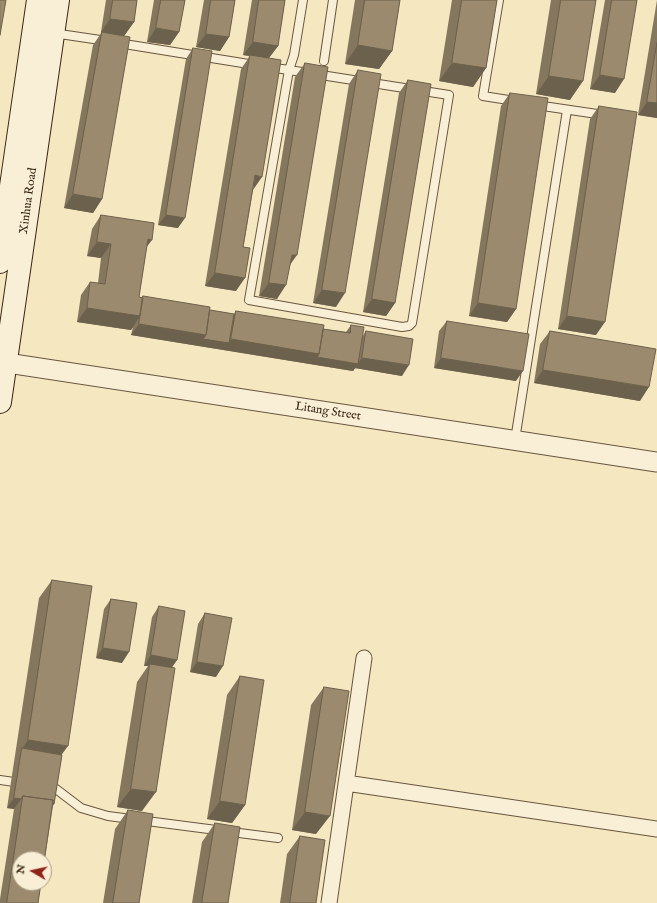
<!DOCTYPE html>
<style>
body{margin:0}
#map{position:relative;width:657px;height:903px;overflow:hidden;background:#f5e7c0;font-family:"IM FELL English",serif}
canvas{display:block}
.north{position:absolute;left:12px;top:851px;width:40px;height:40px;box-sizing:border-box;background:#f8efd6;border:1px solid #ac9e88;border-radius:50%;rotate:279deg;font-size:11px;font-weight:700;line-height:16px;text-align:center;color:#392514}
.north::after{content:'';display:block;margin:auto;width:14px;height:18px;background:#8f2418;clip-path:polygon(50% 0,100% 100%,50% 72%,0 100%)}
</style>
<div id="map">
<canvas width="657" height="903"></canvas>
<div class="north">N</div>
</div>
<script>
const g = document.querySelector('canvas').getContext('2d');
g.lineJoin = 'round';
function strokePath(path, color, width, dash) { g.strokeStyle = color; g.lineWidth = width; g.lineCap = dash ? 'butt' : 'round'; g.setLineDash(dash || []); g.stroke(path); }
function fill(path, color) { g.fillStyle = color; g.fill(path, 'evenodd'); }
function write(font, color, halo, rows, align = 'center') {
  g.font = font + ' "IM FELL English",serif'; g.lineWidth = 4; g.setLineDash([]); g.textBaseline = 'middle'; g.strokeStyle = halo; g.fillStyle = color; for (const [text, x, y, turn = 0] of rows) {
    g.save(); g.translate(x, y); g.rotate((+turn || 0) * Math.PI / 180); g.textAlign = isNaN(turn) ? turn : align; if (halo) g.strokeText(text, 0, 0); g.fillText(text, 0, 0); g.restore();
  }
}
const service = new Path2D(`
 M499,0L483,96L515,101
 M53,33L107,41
 M118,43L255,65
 M324,61L333,0
 M268,67L289,70L449,95L412,323L409,326L402,327L249,300L289,70L294,55L303,0
 M536,105L604,115
 M515,440L567,110
 M0,780L21,783
 M46,787L56,789L81,808L108,816L278,838`);
const minor = new Path2D(`
 M346,783L657,829
 M329,903L364,658`);
const tertiary = new Path2D(`
 M0,362L657,462`);
const secondary = new Path2D(`
 M0,262L38,0
 M0,402L58,0`);
strokePath(service, '#68563f', 10);
strokePath(minor, '#68563f', 17);
strokePath(tertiary, '#68563f', 21);
strokePath(secondary, '#392514', 24);
strokePath(service, '#f8efd6', 8);
strokePath(minor, '#f8efd6', 15);
strokePath(tertiary, '#f8efd6', 19);
strokePath(secondary, '#f8efd6', 22);
fill(new Path2D(`
 M106,0H137L134,22L124,36L102,199L93,213L64,208L93,45L102,32H101Z
 M154,0H185L179,32L170,45L147,42Z
 M204,0H235L229,37L220,51L196,47Z
 M252,0H285L278,46L269,58L253,190L236,291L205,286L241,69L250,56L243,55Z
 M355,0H400L392,51L379,69L345,64Z
 M452,0H497L486,68L473,87L439,81Z
 M551,0H596L570,100L536,94Z
 M605,0H637L615,93L590,89Z
 M657,0V118L638,115Z
 M193,48L178,228L158,225L186,59Z
 M305,63L290,266L277,299L259,296L295,77Z
 M358,70L336,307L313,303L349,84Z
 M408,80L395,303L386,316L363,312L399,93Z
 M510,93L516,309L507,322L469,316L501,106Z
 M599,106L596,335L558,329L590,119Z
 M101,215L146,248L139,297H142L143,296L210,310L234,314L236,311L323,329L346,332L351,325L362,337L366,331L402,376L355,368L353,371L131,335L133,327L131,330L77,322L81,295L90,282L98,283L101,258L87,256L92,229Z
 M447,321L516,381L434,368L439,331Z
 M550,331L640,401L534,383L540,344Z
 M52,580L62,755L54,804L53,806L38,903H0V899L14,809L7,808L39,598Z
 M111,599L122,663L96,658L104,609Z
 M159,606L177,660L172,667L142,811L117,807L137,682L148,666H144L152,617Z
 M205,613L216,677L190,672L198,624Z
 M240,676L245,805L232,823L207,819L227,695Z
 M324,687L316,834L292,830L311,705Z
 M128,810L139,903H103L115,829Z
 M215,823L228,903H192L202,842Z
 M300,836L316,903H280L287,854Z`), '#85775e');
fill(new Path2D(`
 M110,19L134,22L124,36L101,32Z
 M156,28L179,32L170,45L147,42Z
 M206,34L229,37L220,51L196,47Z
 M253,42L278,46L268,59L243,55Z
 M358,45L392,51L379,69L345,64Z
 M452,63L486,68L473,87L439,81Z
 M600,75L624,79L615,93L590,89Z
 M549,76L583,81L570,100L536,94Z
 M647,102L657,103V118L638,115Z
 M255,175L262,177L253,190Z
 M73,194L102,199L93,213L64,208Z
 M166,215L185,218L178,228L158,225Z
 M148,239L152,240L142,253Z
 M97,242L111,244L101,258L87,256Z
 M292,255H297L287,269Z
 M215,273L245,278L236,291L205,286Z
 M269,283L286,285L277,299L259,296Z
 M322,290L345,293L336,307L313,303Z
 M372,299L395,303L386,316L363,312Z
 M478,303L516,309L507,322L469,316Z
 M87,308L140,316L131,330L77,322Z
 M567,316L605,322L596,335L558,329Z
 M139,324L206,335L229,343L231,339L319,354L358,364L353,371L131,335Z
 M362,358L409,365L402,376L355,368Z
 M441,358L523,371L516,381L434,368Z
 M543,370L649,387L640,401L534,383Z
 M103,648L129,652L122,663L96,658Z
 M151,655L177,660L170,670L150,664L148,666H144Z
 M197,662L223,666L216,677L190,672Z
 M28,740L68,746L54,765L22,749Z
 M131,789L156,792L142,811L117,807Z
 M14,798L21,799L14,809L7,808Z
 M220,801L245,805L232,823L207,819Z
 M305,812L330,816L316,834L292,830Z`), '#6c614c');
const building = new Path2D(`
 M0,0H6L0,35Z
 M113,0H137L134,22L110,19Z
 M161,0H185L179,32L156,28Z
 M211,0H235L229,37L206,34Z
 M259,0H285L278,46L253,42Z
 M365,0H400L392,51L358,45Z
 M462,0H497L486,68L452,63Z
 M561,0H596L583,81L549,76Z
 M612,0H637L624,79L600,75Z
 M102,32L130,37L102,199L73,194Z
 M657,43V103L647,102Z
 M193,48L212,51L185,218L166,215Z
 M250,55L281,60L262,177L255,175L243,247L250,248L245,278L215,273Z
 M305,63L328,67L297,255H292L286,285L269,283Z
 M358,70L381,74L345,293L322,290Z
 M408,80L431,84L395,303L372,299Z
 M510,93L548,98L516,309L478,303Z
 M599,106L637,112L605,322L567,316Z
 M101,215L154,223L152,240L148,239L139,297L143,298L140,316L87,308L90,282L105,284L111,244L97,242Z
 M143,296L210,307L206,335L139,324Z
 M210,310L234,314L229,343L203,339L206,335Z
 M236,311L324,325L319,354L231,339Z
 M447,321L529,334L523,371L441,358Z
 M351,325L364,327L358,364L317,357L319,354L323,329L350,333Z
 M366,331L413,339L409,365L362,358Z
 M550,331L656,349L649,387L543,370Z
 M52,580L92,586L68,746L28,740Z
 M111,599L137,603L129,652L103,648Z
 M159,606L185,611L177,660L151,655Z
 M205,613L232,618L223,666L197,662Z
 M150,664L175,668L156,792L131,789Z
 M240,676L264,680L245,805L220,801Z
 M324,687L349,691L330,816L305,812Z
 M22,748L62,755L54,804H53V800L23,796L21,799L14,798Z
 M23,796L53,800L44,862V859H20V883H41L38,903H7Z
 M128,810L153,814L139,903H113Z
 M215,823L240,827L228,903H202Z
 M300,836L325,840L316,903H290Z`);
fill(building, '#9b8a6d');
strokePath(building, '#6c614c', 1);
write('12px', '#392514', '#f8efd6', [
 ["Xinhua Road",29,201,-82],
 ["Litang Street",328,412,9]
]);
</script>
